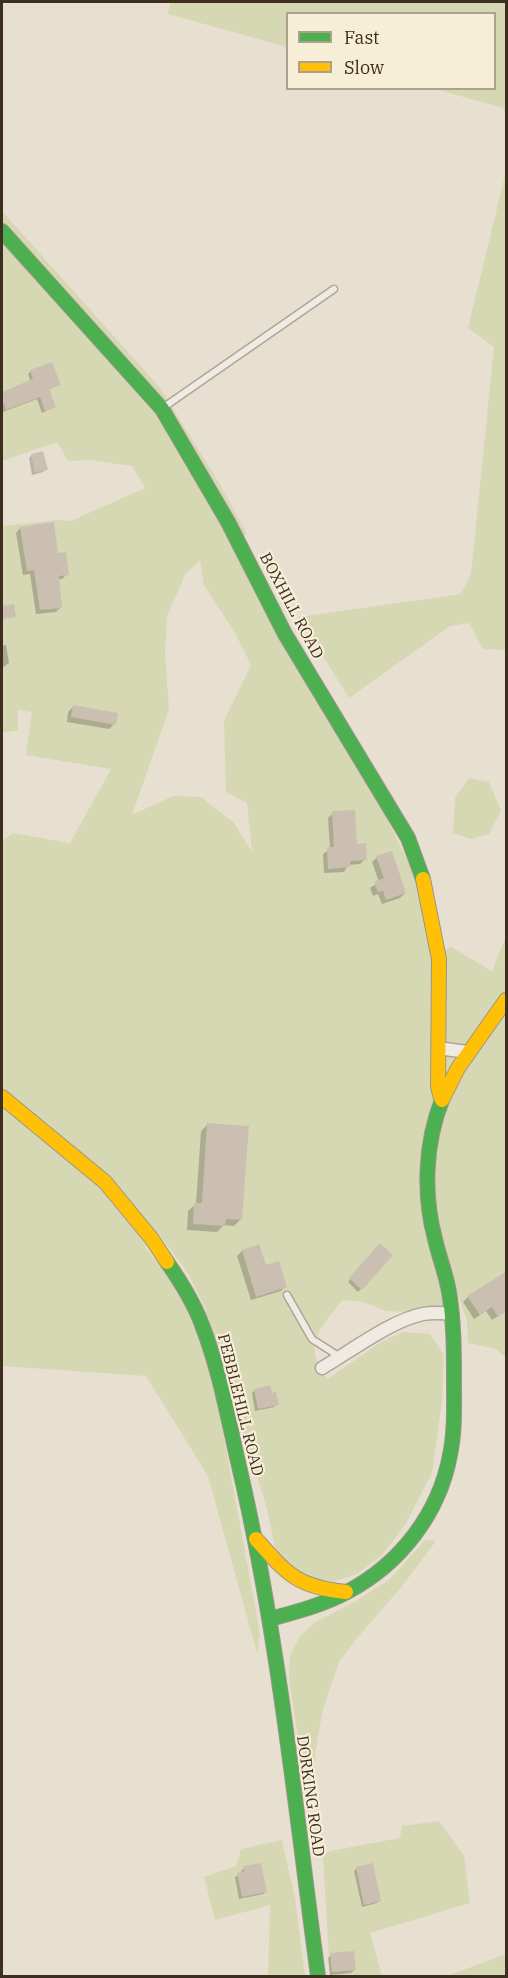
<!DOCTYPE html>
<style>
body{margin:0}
#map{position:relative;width:508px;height:1978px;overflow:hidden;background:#e7e0d1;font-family:"IBM Plex Serif",serif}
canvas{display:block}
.frame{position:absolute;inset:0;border:3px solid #3d2e20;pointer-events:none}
.legend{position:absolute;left:286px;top:12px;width:210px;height:78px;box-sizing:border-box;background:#f7eed8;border:2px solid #ada18e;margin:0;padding:8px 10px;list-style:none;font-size:18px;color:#3d2e20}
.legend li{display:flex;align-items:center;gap:12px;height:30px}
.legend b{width:30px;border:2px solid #ada18e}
</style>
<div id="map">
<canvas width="508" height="1978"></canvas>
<div class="frame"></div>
<ul class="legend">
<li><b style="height:8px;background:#4caf50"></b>Fast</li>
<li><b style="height:8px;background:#ffc107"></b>Slow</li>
</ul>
</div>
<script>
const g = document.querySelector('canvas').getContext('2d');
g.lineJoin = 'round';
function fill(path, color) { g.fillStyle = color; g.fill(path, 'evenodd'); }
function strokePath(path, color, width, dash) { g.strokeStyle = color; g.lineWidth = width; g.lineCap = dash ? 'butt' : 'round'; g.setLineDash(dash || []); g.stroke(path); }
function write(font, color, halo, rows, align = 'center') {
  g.font = font + ' "IBM Plex Serif",serif'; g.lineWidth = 4.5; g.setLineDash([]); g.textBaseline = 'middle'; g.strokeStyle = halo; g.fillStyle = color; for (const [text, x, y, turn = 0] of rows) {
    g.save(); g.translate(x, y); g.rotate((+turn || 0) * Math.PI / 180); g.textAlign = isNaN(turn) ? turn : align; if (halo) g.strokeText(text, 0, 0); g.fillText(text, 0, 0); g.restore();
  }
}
fill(new Path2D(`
 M170,2H506V116L503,108L435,89L494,88V14H288L287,47L168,14Z
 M506,171V650L483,649L469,623L450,626L349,698L299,617L461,594L471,574L494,347L468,328Z
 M2,211L161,389L219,483L247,534L234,542L375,794L422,891L432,956L451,947L492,971L506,936V1358L496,1349L468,1343L467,1321L459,1298L433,1313L386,1311L363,1302L343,1300C332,1313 312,1334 315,1353C316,1362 323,1372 327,1379L381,1342L403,1332L430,1334L444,1355L442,1401L432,1473L405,1525L382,1555L357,1574L333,1582L309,1578L290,1566L275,1548L267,1509L205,1308L188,1273L159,1234L145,1247L180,1292L212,1373L260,1633L257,1653L208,1476L146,1376L2,1366V841L13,833L70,843L111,769L26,755L32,712L18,710V730L2,733V526L58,520L71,521L145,488L132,466L90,460L68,461L57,442L2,461ZM200,561L204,585L235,633L251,665L224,721L226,792L247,803L252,852L234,823L201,797L173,796L132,815L169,709L165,655L167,616L186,573Z
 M469,778L489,782L501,811L489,834L471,839L453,833L455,798Z
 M425,1540L436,1541L403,1585L357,1638L339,1662L323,1709L315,1754V1787L304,1780L289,1677L290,1657L299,1637L314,1623L356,1601L390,1579Z
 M439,1821L464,1856L470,1903L370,1933L382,1976H330L323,1855L330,1851L400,1838L402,1826Z
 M282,1840L295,1898L305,1976H268L270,1905L215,1920L204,1877L236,1866L241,1849Z
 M506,1954V1976H447Z`), '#d6d7b3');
fill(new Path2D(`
 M31,371L59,385L48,390L54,407L42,413L37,399L3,412L2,394L31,382L28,374Z
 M32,455L46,469L43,472L32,475L29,458Z
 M20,528L56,555L67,574L62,579H57L60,608L56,612L36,614L30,574L23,575L16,533Z
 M6,645L9,663L2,668V646Z
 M73,707L114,724L109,729L67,722L68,712Z
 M333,813L365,859L360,864L348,865L344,872L324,873L323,854L330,849L328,818Z
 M377,857L405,893L400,898L382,904L378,894L373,896L370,888L379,882L372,862Z
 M208,1124L241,1219L234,1226L224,1225L217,1232L187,1230L188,1211L196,1204L201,1131Z
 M380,1245L391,1255L358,1292L348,1282Z
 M258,1246L265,1267L285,1286L281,1291L251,1300L237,1256L242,1251Z
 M468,1297L506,1311L492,1320L486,1311L474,1319L463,1302Z
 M255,1390L277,1404L274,1407L255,1411L252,1393Z
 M244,1868L266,1891L263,1894L239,1899L235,1877L242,1873L241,1871Z
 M357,1868L380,1900L377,1903L362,1907L354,1871Z
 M331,1955L354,1970L351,1973L330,1975L328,1958Z`), '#0003');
fill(new Path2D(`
 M52,362L61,385L49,389L56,407L45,411L40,397L6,410L2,399V392L33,379L30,370Z
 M43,451L48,470L35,472L31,454Z
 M54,522L58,553L66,552L69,575L59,576L62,608L40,610L34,570L27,571L20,527Z
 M14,604L16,617L2,619V606Z
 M73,705L118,713L116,725L71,717Z
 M355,810L357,844L366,843L367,860L350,861V867L328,869L327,847H334L332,811Z
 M392,851L406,893L386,900L383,891L378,892L374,882L384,878L376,856Z
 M207,1123L249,1126L242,1220L226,1219L225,1226L193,1224L194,1203H202Z
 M380,1243L393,1255L362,1290L349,1278Z
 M259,1244L266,1265L279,1261L287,1287L256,1297L242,1250Z
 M507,1271V1311L498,1317L492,1307L480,1315L467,1296Z
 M270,1385L272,1393L276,1392L279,1405L258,1409L254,1389Z
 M261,1863L267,1892L242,1897L237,1873L244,1871L243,1866Z
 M373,1863L381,1901L364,1905L356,1867Z
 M354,1951L356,1970L332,1972L330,1953Z`), '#cbbfb2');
const lane = new Path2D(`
 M164,407L334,289
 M287,1295L312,1339L340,1357`);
const street = new Path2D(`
 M438,1048L467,1052
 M322,1368C351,1351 392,1320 423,1314C433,1312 443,1313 452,1314`);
const fast = new Path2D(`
 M2,231L162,409L228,522L285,634L408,838L423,879
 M167,1262C181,1282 194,1303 202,1325C220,1371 228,1419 239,1466C278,1633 295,1805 318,1976
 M270,1619C296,1612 323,1605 347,1592C400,1564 439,1514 450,1455C455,1431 454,1407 454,1382C454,1352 454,1322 449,1292C446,1274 439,1257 435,1239C423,1194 425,1143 442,1100`);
const slow = new Path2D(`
 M423,879L439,959L438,1087L441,1098
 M2,1097L105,1182L152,1239L167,1262
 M442,1100L458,1068L506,1000
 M256,1539C287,1574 297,1587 346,1592`);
strokePath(lane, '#ada599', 9);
strokePath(street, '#ada599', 15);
strokePath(fast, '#9c958a', 16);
strokePath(slow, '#9c958a', 16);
strokePath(lane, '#efebe3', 6);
strokePath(street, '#efebe3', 12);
strokePath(fast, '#4caf50', 14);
strokePath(slow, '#ffc107', 14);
write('16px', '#3d2e20', '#f7eed8', [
 ["BOXHILL ROAD",291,606,62],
 ["PEBBLEHILL ROAD",240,1405,76],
 ["DORKING ROAD",310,1796,82]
]);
</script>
